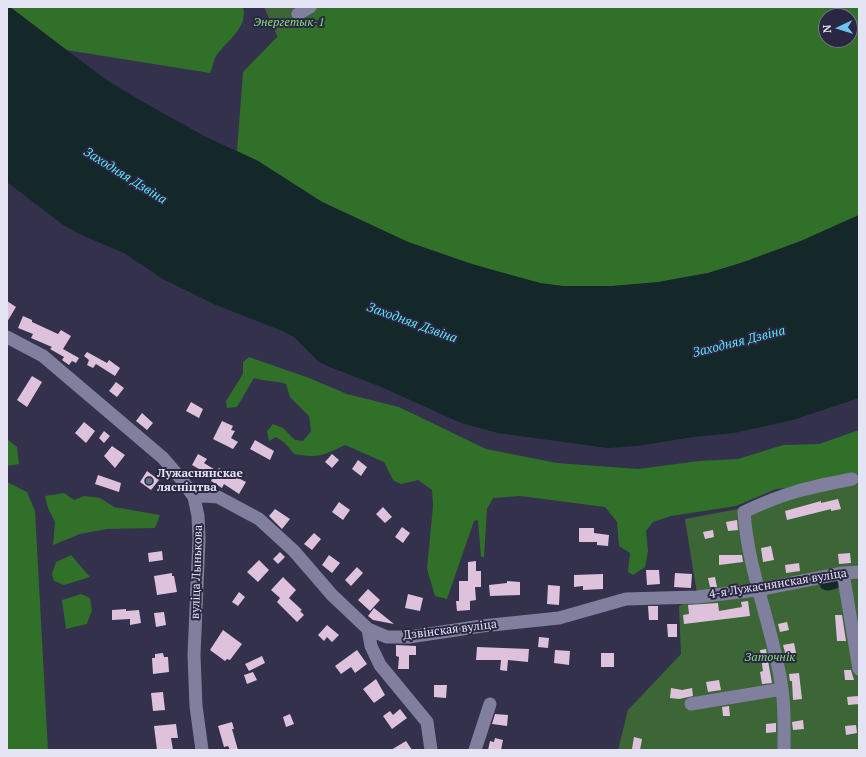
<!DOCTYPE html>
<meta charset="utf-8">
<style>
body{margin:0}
#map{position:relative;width:866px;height:757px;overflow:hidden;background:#33314c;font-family:"PT Serif",serif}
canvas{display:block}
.frame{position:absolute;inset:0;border:8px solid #e4e4f5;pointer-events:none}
.north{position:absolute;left:818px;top:8px;width:40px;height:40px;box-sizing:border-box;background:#292741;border:1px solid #747389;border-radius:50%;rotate:266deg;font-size:11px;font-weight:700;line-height:16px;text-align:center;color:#e4e4f5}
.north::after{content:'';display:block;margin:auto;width:14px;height:18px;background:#6ec2f3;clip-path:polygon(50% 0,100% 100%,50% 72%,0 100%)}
</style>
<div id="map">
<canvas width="866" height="757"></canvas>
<div class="frame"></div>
<div class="north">N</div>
</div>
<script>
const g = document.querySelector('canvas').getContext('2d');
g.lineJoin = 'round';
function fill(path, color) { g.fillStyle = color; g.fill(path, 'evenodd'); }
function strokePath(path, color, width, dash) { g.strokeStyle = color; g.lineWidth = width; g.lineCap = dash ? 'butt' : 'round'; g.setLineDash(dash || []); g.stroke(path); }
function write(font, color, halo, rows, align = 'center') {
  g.font = font + ' "PT Serif",serif'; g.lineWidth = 4; g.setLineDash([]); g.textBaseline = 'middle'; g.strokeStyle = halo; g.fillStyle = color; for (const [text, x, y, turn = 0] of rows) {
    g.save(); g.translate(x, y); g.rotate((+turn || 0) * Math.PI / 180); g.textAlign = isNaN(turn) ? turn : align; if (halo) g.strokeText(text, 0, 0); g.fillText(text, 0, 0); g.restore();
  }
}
fill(new Path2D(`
 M264,7H354L281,44Z
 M859,474V750H618L628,710L681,654L679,606L697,594L685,519L738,509L765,497Z`), '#3d6637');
fill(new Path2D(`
 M10,7H243C249,29 224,42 215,58C213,63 212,69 210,73L66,50Z
 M332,7H859V215L801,241L741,263L708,273L659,282L613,286H562L540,283L490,270L408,242L322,202L258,161L237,151L243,72L283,31ZM826,16H850V40H826Z
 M249,357L309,378L347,394L399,407L486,449L557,463L638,469L699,461L738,459L783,445L819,444L859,430V482L776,489L736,506L671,516L653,522L646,531L648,551L645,567L633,575L628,572L630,553L619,546L617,522L605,507L520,496L493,498L487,509L484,557H481L478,520L474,521L447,599L435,596L427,569L433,506L432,490L418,480L401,484L393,480L384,462L345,445C322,456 319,458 294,454L285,443L276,437L269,441L267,431L273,424L283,428L295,440L303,441L311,431L309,416L290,397L286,384C275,380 265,382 254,378L237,407L227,408L226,401L243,374V362Z
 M7,439L17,447L19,464L7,466Z
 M7,482L27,492L35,511L48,750H7Z
 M64,493L74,500L84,496L100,498L114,507L160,515L155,528L107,529L80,534L53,545L55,522L48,508L45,496Z
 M71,555L90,577L64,585L54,581L52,574L56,562Z
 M81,594L90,598L92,610L87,624L66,629L62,600Z`), '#307028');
fill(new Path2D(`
 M7,7H10L105,79L143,102L206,137L258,161L322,202L408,242L468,263L540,283L562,286H613L659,282L708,273L741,263L801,241L859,215V398L793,420L734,433L693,437L637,446L608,448L498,433L461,423L379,386L330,367L319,362L294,337L285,332L216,305L163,279L124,253L77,233L62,224L7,182Z
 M840,580L841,586C835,590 825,593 820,587L822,581Z`), '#142729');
fill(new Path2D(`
 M7,301L16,307L7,322Z
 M23,316L32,320V322L58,334L61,330L71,336L63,349L79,358L76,363L72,361L69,365L62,360L64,357L50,349L52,347L31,338L33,334L18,328Z
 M87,352L107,363L109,360L120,368L115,376L96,364L93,368L87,365L89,360L84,356Z
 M32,376L42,382L27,407L17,400Z
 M116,382L124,388L117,397L109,391Z
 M191,402L203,409L199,418L186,411Z
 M142,413L153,423L147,430L136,421Z
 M222,421L233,426L231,430L235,431L231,438L238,442L233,449L213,439Z
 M84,422L95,431L86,443L75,433Z
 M104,431L110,436L104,443L99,438Z
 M255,440L274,451L270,460L250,449Z
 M112,446L125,455L115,468L104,456Z
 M198,454L207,459L204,463L217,471L219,468L246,482L239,494L224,484L222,488L211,481L213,477L192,465Z
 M332,454L339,460L332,468L325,462Z
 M358,460L367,467L361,476L352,469Z
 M147,471L159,480L151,490L140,482Z
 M98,475L121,483L119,492L95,484Z
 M838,499L841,509L831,511V509L787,520L785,511L821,501V503Z
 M339,502L350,510L343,520L332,512Z
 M383,507L392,517L385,523L376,514Z
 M275,509L290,519L282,529L269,516Z
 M737,520L738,530L728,531L726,522Z
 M402,527L410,533L403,543L395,537Z
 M579,528H594V533L609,535L608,546L597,545V542H579Z
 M713,530L714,537L705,539L703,532Z
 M314,533L321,539L312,550L304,544Z
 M771,546L774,560L763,562L761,548Z
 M162,551L163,560L149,562L148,553Z
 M280,552L285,557L278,564L273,559Z
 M850,553L851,563L839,564L838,554Z
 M329,555L340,563L332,573L322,565Z
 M719,555H742L743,562L719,565Z
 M259,560L269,570L258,582L247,572Z
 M476,561V571H481V587H475L476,600L470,601V610L457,611L456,601H459V581H468V562Z
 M799,563L800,571L786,573L785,565Z
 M357,567L363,573L351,586L345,580Z
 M646,570H659L660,584L647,585Z
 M172,573V576H174L177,592L157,595L154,576Z
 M675,573L692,574L691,588L674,587Z
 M603,574V589L583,590V586L574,587V575Z
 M283,577L296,590L289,598L302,610L300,611L304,615L297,622L277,602L280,598L271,590Z
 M715,577L717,587H710L708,578Z
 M507,581L520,582V595L490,596L489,585L507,583Z
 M548,585L560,586L559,605L547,604Z
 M368,589L380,600L370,611L358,600Z
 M239,592L245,597L238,606L232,602Z
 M408,594L423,598L420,611L405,608Z
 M748,601L750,616L684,624L683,615L689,614L688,605L718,603L719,611L742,607L741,602Z
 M648,606H658V620H649Z
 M374,608L394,624L373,620L368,616Z
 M126,609V611L139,610L141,623L130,625V619L112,620V610Z
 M164,612L166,625L156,627L154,613Z
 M835,615H842L846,641H837Z
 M787,622L789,630L780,632L778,624Z
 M667,624H677V637H668Z
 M327,625L339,635L332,642L327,637L324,641L318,635Z
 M223,630L242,644L230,660L227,659L225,661L210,650Z
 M539,637L549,638L548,648L538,647Z
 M794,643L796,653L786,656L783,645Z
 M396,645L416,646V655H409V669H398L399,657L396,656Z
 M477,647L529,649L528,662L508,660L507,671L500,670L501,660H476Z
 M766,649L772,683L762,684L760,672L763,671L760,650Z
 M357,650L367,664L355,673L351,667L341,674L335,666Z
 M555,650L570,651L569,665L554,663Z
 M163,653L164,657H168L169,672L153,674L152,658H155V654Z
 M601,653H614V667H601Z
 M262,656L265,663L249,671L245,664Z
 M844,670H851L854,680H845Z
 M253,672L257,680L247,684L244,675Z
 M799,673L802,699L793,700L792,681H790L789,674Z
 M376,679L385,695L374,703L363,689Z
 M719,680L721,690L708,692L706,682Z
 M434,685H447L446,698L434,697Z
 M671,688L682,690L692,688L693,696L679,699L670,698Z
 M163,692L165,710L153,711L151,693Z
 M858,696L859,704L848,705L847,697Z
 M729,706L730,716H723L722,707Z
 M400,709L407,718L392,729L383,716L390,711L393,715Z
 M290,714L294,724L286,727L283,717Z
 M495,714L508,715L507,726L492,724Z
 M803,720L804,729L793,730L792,722Z
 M232,722L234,729H232L238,750H230L228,746L224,747L218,726Z
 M776,723V732L766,733V724Z
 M176,724L178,738H171L173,750H157L154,726Z
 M856,725L857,733L846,735L845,726Z
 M634,737L642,739L640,750L632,749Z
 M495,738L503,740L501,750H488L490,741L494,742Z
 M406,741L412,750H391Z`), '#dec2dc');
strokePath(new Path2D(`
 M298,14L310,7
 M7,337L43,356L163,458L182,480L194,497L198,516L199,539L194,655L196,706L202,750
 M194,497L205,496L218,497L259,519L294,551L332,595L368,629L387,637H409L482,626L559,618L626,599L697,597L757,590L843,573L859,572
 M843,573L859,669
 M368,629L371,646L380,665L427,722L431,750
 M691,704L782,689
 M475,750L490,704
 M784,750C784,730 785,709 782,689C774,629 748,573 744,512C783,493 810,487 852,479`), '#80809e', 13);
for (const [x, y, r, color] of [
 [149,481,4,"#5c6f8a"]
]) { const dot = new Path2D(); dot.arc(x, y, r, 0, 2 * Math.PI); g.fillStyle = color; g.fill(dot); strokePath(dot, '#292741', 1.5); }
write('italic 12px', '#88dd7d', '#292741', [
 ["Энергетык-1",289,23],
 ["Заточнік",770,658]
]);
write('bold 12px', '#e4e4f5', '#292741', [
 ["Лужаснянскае",157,474],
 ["лясніцтва",157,488]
], 'left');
write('12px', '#e4e4f5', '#292741', [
 ["вуліца Лынькова",197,572,-88],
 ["4-я Лужаснянская вуліца",778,584,-9],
 ["Дзвінская вуліца",450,630,-7]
]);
write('italic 13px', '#57e7f6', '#292741', [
 ["Заходняя Дзвіна",125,176,32],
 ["Заходняя Дзвіна",412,323,20],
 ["Заходняя Дзвіна",739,342,-14]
]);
</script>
